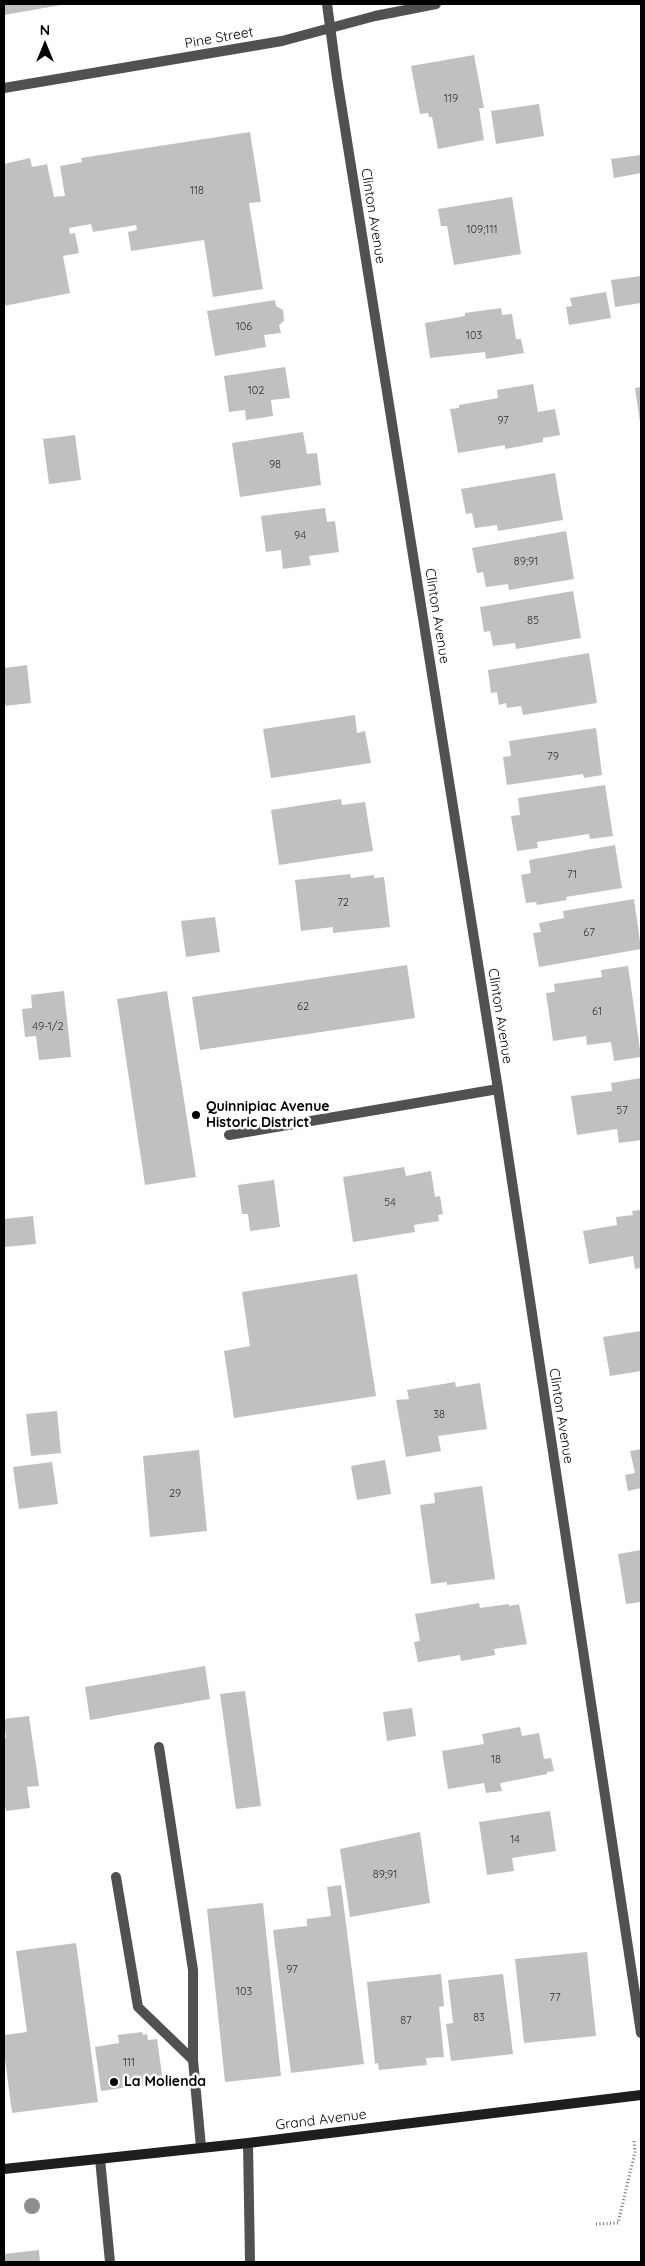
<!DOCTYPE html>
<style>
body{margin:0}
#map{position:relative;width:645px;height:2266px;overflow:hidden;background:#fff;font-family:Quicksand,sans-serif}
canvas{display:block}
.frame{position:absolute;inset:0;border:5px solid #000;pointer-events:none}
.north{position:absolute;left:20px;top:20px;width:50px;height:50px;-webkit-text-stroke:4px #fff;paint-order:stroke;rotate:0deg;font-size:14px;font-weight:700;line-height:20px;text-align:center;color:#000}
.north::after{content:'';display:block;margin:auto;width:18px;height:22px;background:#000;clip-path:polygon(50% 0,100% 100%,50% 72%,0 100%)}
</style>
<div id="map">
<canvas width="645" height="2266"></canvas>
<div class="frame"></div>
<div class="north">N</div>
</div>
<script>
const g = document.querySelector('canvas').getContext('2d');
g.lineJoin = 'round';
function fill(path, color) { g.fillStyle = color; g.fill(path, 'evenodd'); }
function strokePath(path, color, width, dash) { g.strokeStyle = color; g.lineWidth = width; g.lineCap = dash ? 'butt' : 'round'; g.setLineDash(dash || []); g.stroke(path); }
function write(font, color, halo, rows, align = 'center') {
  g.font = font + ' Quicksand,sans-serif'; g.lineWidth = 5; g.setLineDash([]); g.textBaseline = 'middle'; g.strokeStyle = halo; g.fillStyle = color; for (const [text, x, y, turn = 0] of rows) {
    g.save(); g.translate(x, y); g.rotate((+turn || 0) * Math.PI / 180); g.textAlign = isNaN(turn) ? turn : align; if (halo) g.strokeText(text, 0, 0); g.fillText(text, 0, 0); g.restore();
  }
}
fill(new Path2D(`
 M4,4H61V5L4,15Z
 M474,55L484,108H479L484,140L438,149L432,117H429L428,113L420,114L411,66Z
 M539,104L544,136L496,144L491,111Z
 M250,132L261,202L249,203L263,289L213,297L204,240L131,251L128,232L137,230L136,225L93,232L91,224L69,228L70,234L75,233L79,253L63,256L70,293L4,306V164L30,158L32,167L47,164L54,197L65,196L60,166L82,162L81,158Z
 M640,155L641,173L614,178L611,159Z
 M512,197L521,254L454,265L447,226H441L438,209Z
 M641,276V303L615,307L611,280Z
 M606,292L611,318L569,325L566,307L572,306L570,298Z
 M275,300L276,306L283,310L284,321L279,325L281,333L264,335L266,347L215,356L207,311Z
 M501,308L502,315L512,314L516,339H521L524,353L486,359L485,352L430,358L425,323L465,316V313Z
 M285,367L290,398L271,400L273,416L246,420L245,410L229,412L224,376Z
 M533,384L538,412L555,409L560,435L543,438V442L505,449V445L458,453L450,409L459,408V405L498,398L497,390Z
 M641,387V422H640L635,388Z
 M303,432L307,454L317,453L321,485L240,497L232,443Z
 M75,435L81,480L49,484L43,439Z
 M555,473L563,520L498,531L497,525L475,528L472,513L466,514L461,489Z
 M325,508L327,522L335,521L339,552L309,556L311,565L283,569L281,550L266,552L261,516Z
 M566,531L574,579L509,590L508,584L486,587L483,572L477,573L472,548Z
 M573,591L581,638L516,649L515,643L493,646L490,631L484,632L480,607Z
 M589,653L597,703L523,715L521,706L507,708L506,703L499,705L497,692L491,693L488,670Z
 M27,665L31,703L4,706V668Z
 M355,715L357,733L365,731L371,763L271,778L263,729Z
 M596,728L602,775L584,778L583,774L507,785L503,757L511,756L509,741Z
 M605,785L613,836L590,839L589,834L537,842L538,848L517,851L511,816L520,815L518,798Z
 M341,799L342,805L365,802L373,851L279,865L271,810Z
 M615,845L622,888L566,897L567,900L537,905L536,902L526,903L521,875L531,873L529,860Z
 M350,874L351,878L374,875V878L384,877L390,927L333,933V927L301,931L295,880Z
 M634,899L641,949L539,967L533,933L541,932L539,923L564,918L563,911Z
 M215,917L220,952L186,957L181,921Z
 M407,965L415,1018L200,1050L192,997Z
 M628,966L641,1057L614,1061L611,1042L587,1045L586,1036L553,1041L546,993L555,992L554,984L602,977L601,970Z
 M64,991L71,1057L39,1060L36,1036L25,1037L22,1009L32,1008L31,995Z
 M167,991L196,1177L145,1185L117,999Z
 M641,1078V1140L619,1143L617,1129L577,1135L571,1096L612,1091L611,1083Z
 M404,1167L406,1176L431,1171L435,1197L440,1196L443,1214L438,1215L439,1221L414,1225L415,1232L353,1242L343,1177Z
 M274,1180L280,1227L250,1231L248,1214H242L238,1185Z
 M641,1210V1268L635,1269L633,1256L589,1264L583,1231L617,1225L616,1217L633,1215L632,1211Z
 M33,1216L36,1244L4,1247V1219Z
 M357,1274L376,1396L234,1418L224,1351L250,1346L242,1292Z
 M641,1331V1371L610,1376L603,1337Z
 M455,1382L456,1387L480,1383L487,1429L438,1436L441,1451L406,1457L396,1400L409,1399L407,1390Z
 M57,1411L61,1453L31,1456L26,1414Z
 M641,1449V1488L628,1491L625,1475L635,1473L630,1451Z
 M199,1450L207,1531L150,1537L143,1456Z
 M385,1460L391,1494L357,1500L351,1466Z
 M52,1462L58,1504L19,1509L13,1467Z
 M482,1486L495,1579L447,1585V1582L431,1584L420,1505L435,1503L434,1493Z
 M641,1550V1602L626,1604L618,1554Z
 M479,1603L480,1608L509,1604V1606L519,1604L527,1644L494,1649L495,1655L461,1661L460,1655L418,1662L414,1642L420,1641L415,1614Z
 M205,1666L210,1699L90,1720L85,1687Z
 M245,1691L261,1806L236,1809L220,1694Z
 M412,1708L416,1736L387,1741L383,1712Z
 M29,1716L39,1786L27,1787L30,1808L6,1811L4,1799V1738H6L4,1719Z
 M520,1727L522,1736L539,1733L544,1759L551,1758L554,1771L547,1772V1774L500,1783L502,1791L486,1793L484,1783L448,1789L442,1751L484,1744L482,1734Z
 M550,1811L556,1851L512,1858L514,1871L487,1875L479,1822Z
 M420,1832L430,1903L350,1917L340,1849Z
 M341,1885L364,2064L291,2073L273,1930L307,1926V1919L331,1916L327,1887Z
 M263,1903L281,2076L225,2082L207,1909Z
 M76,1943L98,2102L12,2113L4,2051V2035L27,2032L16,1951Z
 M587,1952L596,2036L524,2043L515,1959Z
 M441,1974L444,2006L439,2007L444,2057L426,2058L427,2065L379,2070L378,2063L375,2064L367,1982Z
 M503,1974L513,2054L451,2061L446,2024L453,2023L448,1980Z
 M142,2032L143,2035L147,2034L148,2040L157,2039L163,2082L101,2091L95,2047L119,2043L118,2035Z
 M39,2250L40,2262H4V2254Z`), '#c0c0c0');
strokePath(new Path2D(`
 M596,2224L618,2223L635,2152L634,2140`), '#737373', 3, [1, 2.5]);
strokePath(new Path2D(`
 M229,1135L498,1089
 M159,1747L193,1970V2060L201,2147
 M116,1877L138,2007L193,2060
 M100,2159L110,2262`), '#515151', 10);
strokePath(new Path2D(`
 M327,4L337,78L498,1089L641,2033
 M4,88L282,41L375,16L436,4
 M248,2143L250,2262`), '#515151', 10);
strokePath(new Path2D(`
 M4,2169L248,2143L641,2095`), '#1e1e1e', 10);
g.fillStyle = '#8d8d8d';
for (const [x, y] of [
 [32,2206]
]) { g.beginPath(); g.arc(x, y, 8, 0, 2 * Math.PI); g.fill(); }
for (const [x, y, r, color] of [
 [196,1115,5,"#000"],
 [114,2082,5,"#000"]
]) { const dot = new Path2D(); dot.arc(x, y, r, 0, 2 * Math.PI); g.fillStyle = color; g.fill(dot); strokePath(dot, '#fff', 2); }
write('11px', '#303030', null, [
 ["119",451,99],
 ["118",197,191],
 ["109;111",482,230],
 ["106",244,327],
 ["103",474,336],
 ["102",256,391],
 ["97",503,421],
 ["98",275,465],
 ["94",300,536],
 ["89;91",526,562],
 ["85",533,621],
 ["79",553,757],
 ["71",572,875],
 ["72",343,903],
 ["67",589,933],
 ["62",303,1007],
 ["61",597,1012],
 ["49-1/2",48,1027],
 ["57",622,1111],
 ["54",390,1203],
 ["38",439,1415],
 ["29",175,1494],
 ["18",496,1760],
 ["14",515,1840],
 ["89;91",385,1875],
 ["97",292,1970],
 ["103",244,1992],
 ["77",555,1998],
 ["83",479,2018],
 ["87",406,2021],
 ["111",129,2063]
]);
write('14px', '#000', '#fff', [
 ["Pine Street",219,38,-10],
 ["Clinton Avenue",373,216,81],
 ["Clinton Avenue",437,616,81],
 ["Clinton Avenue",500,1016,81],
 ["Clinton Avenue",561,1416,81],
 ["Grand Avenue",321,2120,-7]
]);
write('bold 14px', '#000', '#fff', [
 ["Quinnipiac Avenue",206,1107],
 ["Historic District",206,1123],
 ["La Molienda",124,2082]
], 'left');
</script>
